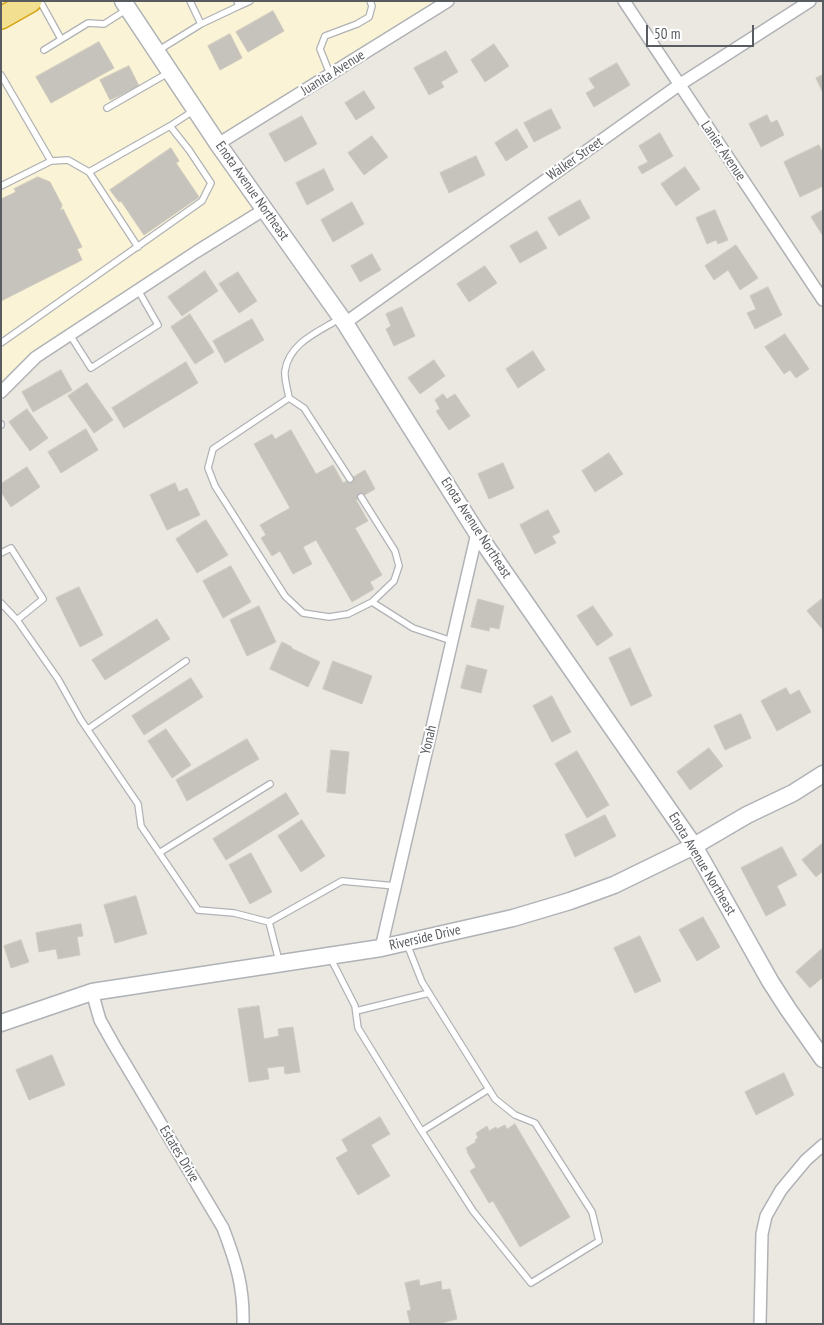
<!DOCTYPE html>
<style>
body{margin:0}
#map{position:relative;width:824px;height:1325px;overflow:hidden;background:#eae8e0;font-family:"PT Sans Narrow",sans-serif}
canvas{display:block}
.frame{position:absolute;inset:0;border:2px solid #585b5f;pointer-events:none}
.scale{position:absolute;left:646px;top:25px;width:108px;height:22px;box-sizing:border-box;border:2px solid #585b5f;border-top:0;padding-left:6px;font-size:15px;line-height:18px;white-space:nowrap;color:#585b5f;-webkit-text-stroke:4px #fff;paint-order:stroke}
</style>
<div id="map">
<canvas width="824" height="1325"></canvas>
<div class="frame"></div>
<div class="scale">50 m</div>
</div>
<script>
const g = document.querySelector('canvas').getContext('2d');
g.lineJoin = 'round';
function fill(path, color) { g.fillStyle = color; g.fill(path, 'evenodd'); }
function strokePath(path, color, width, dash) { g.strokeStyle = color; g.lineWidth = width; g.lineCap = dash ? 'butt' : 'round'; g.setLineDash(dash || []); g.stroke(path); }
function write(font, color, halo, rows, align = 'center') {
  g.font = font + ' "PT Sans Narrow",sans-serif'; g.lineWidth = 4; g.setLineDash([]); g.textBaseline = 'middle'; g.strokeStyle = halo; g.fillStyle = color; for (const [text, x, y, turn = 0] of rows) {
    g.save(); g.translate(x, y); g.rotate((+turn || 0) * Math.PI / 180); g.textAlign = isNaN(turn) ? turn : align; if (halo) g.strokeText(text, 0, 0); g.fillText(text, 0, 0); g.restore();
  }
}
fill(new Path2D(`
 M1,1H457L227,145L267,206L1,384Z`), '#faf3d5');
const building = new Path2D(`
 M273,11L284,31L248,52L236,32Z
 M230,34L242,58L220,70L208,46Z
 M99,42L114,68L51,103L36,77Z
 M494,44L509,66L485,82L471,60Z
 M446,51L458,72L441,82L444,87L429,95L414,68Z
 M617,63L630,85L594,107L586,93L595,88L589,79Z
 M129,66L139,86L110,100L100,80Z
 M823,75V93L816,78Z
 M364,91L375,108L356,120L345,103Z
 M551,109L561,128L534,142L524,123Z
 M767,115L771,123L777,120L784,135L761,147L749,124Z
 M302,116L317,144L285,162L269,134Z
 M517,129L528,147L506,161L495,143Z
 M660,133L673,156L642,174L638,167L648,162L639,146Z
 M372,136L388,157L364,175L348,153Z
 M819,145L823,153V186L800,197L784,162Z
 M171,148L179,161L176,163L199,197L144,235L121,201L119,202L110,190Z
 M476,156L485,175L449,193L440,173Z
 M685,167L700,189L676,206L661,184Z
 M324,169L334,190L307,205L296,183Z
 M38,177L50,182L62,205L60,211L63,209L82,247L77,249L82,260L1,301V199L16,192L14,189Z
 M580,200L590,218L559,236L548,218Z
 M352,202L364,224L333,242L321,220Z
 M715,210L728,240L718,244L716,240L707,244L696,218Z
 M823,210V236L811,217Z
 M537,231L547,248L520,263L510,246Z
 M736,245L758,278L740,290L728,270L714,280L705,266Z
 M372,254L381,270L360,282L351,266Z
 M485,266L497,283L469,302L457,284Z
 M205,271L218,291L182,316L168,297Z
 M238,272L257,301L239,313L219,284Z
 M768,287L782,315L755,329L747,313L756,309L750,296Z
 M402,307L415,336L394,346L386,329L391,326L386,314Z
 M190,314L214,352L195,364L171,327Z
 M252,319L264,340L225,363L213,341Z
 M785,334L809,369L796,378L790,370L784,374L765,347Z
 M533,351L545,370L518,388L506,369Z
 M434,360L445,376L420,394L408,378Z
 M186,362L198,383L124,428L112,408Z
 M61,370L72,390L33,412L22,392Z
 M87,383L113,420L94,433L68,396Z
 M443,394L447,399L455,394L470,416L449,430L436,411L440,409L435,400Z
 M27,409L48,438L30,451L9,422Z
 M86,429L98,450L61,473L48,452Z
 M291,430L316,474L333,465L343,483L365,470L375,489L356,500L368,521L355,528L382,575L370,582L374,589L352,602L316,540L303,547L312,564L293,574L280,551L272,556L261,538L266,535L260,525L290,508L254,444L272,434L275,439Z
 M609,453L623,474L595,492L582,471Z
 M503,463L514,488L489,499L478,474Z
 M27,467L40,487L11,507L1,492V484Z
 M175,483L179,492L187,488L200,515L167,530L150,495Z
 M548,510L560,532L552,536L556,543L535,554L520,525Z
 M206,520L228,555L197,573L176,539Z
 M231,566L251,602L223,618L203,581Z
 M79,587L103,635L80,647L56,598Z
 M823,598V630L807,611Z
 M478,599L504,606L499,629L490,627L489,631L471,627Z
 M259,606L276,642L247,656L230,620Z
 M593,606L613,635L597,646L577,616Z
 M157,619L170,639L105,680L92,660Z
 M282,642L292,647L291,648L320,662L308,687L270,669Z
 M630,648L652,696L631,706L609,658Z
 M333,661L372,676L362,704L323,689Z
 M467,665L487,670L481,693L461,688Z
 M191,678L203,697L144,735L132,716Z
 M786,688L790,695L799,690L811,712L777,731L761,701Z
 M552,696L571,732L552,742L533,706Z
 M741,714L751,738L725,750L714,726Z
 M166,729L191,765L172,778L148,741Z
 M247,739L259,759L187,801L176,780Z
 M709,748L723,766L690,790L677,772Z
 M331,750L349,752L345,794L327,792Z
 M577,751L609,805L587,818L555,764Z
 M286,793L299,814L226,860L213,839Z
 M605,815L616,836L575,857L565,835Z
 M302,820L325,856L301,872L278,836Z
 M823,843V871L816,877L802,860Z
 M782,847L797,875L777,886L786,905L766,916L741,868Z
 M251,853L272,892L250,904L229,865Z
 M136,896L147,934L115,943L104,905Z
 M703,917L720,947L697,961L679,930Z
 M81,924L83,936L77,937L80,955L58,959L56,949L39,952L36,933Z
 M640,936L661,981L635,993L614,948Z
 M21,940L29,962L11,968L4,946Z
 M823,948V977L810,988L796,972Z
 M259,1006L264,1039L279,1036L278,1029L293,1027L300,1072L285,1074L284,1066L267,1068L269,1079L249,1082L238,1009Z
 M52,1055L65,1085L29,1100L16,1070Z
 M784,1073L794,1095L756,1115L745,1092Z
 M380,1117L390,1134L371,1145L390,1176L358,1195L336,1158L348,1151L342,1140Z
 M515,1124L570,1217L520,1247L493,1201L489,1203L470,1171L476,1167L467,1152H468L466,1148L476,1142L475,1140L478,1138L476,1133L487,1126L489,1131L496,1127L497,1129L505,1125L507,1129Z
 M419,1280L420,1286L441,1281L442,1290L450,1289L457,1319L438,1324H410L407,1311L411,1310L405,1283Z`);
fill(building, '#c6c2bc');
strokePath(building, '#cecabf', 1);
const lane = new Path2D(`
 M40,1L61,39
 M237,1L239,6L250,1
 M201,24L239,6
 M44,50L88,23L104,24L126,10
 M159,50L201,24L190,1
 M330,74L320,49L325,36L357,24L369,17L372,6L370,1
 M1,75L51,161
 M107,108L168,73
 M89,172L138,247
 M1,186L51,161L68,160L89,172L170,126L193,111
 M339,319C318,332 289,343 285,371C284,379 288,390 289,398L213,449L208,468L215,486L285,596L303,613L329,617L348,614L372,602L413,628L452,641
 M70,335L91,368L158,325L138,290
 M1,343L202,201L211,183L189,150L170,126
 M289,398L304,408L350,479
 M1,424V425
 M361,497L395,551L399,566L394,581L372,602
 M1,553L11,548L43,599L17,620
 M1,603L17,620L58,679L81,720L138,804L141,826L198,910L234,913L269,922L279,961
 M88,729L186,661
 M159,853L270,784
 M269,922L342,881L395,886
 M331,959L355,1006L358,1028L419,1127L473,1211L531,1283L599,1241L592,1212L535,1123L515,1115L495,1099L422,982L407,944
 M356,1011L429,993
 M422,1131L489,1089`);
const street = new Path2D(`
 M624,1L823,300
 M218,144L448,1
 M345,323L679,85L810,1
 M1,392L36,357L196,252L265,209
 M381,948L477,533
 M92,992L100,1020L114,1045L223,1228C236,1262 244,1287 243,1324
 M760,1324L762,1234L766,1216L781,1190L806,1160L823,1145`);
const secondary = new Path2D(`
 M123,1L218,144L345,323L477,533L694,846L770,981L788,1009L823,1059
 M1,1023L92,992L381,948L513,918L570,901L614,885L694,846L747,815L793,793L823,774`);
const highway = new Path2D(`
 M1,18L31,1`);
strokePath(lane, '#b0b2b6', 8);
strokePath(street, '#b0b2b6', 14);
strokePath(secondary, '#afb2b6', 19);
strokePath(highway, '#d5a415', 24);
strokePath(lane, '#fff', 5.5);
strokePath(street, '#fff', 11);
strokePath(secondary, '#fff', 16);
strokePath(highway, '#f2df8f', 21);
write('14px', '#585b5f', '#fff', [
 ["Juanita Avenue",333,73,-32],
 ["Lanier Avenue",723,151,56],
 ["Walker Street",575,159,-35],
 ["Enota Avenue Northeast",252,191,55],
 ["Enota Avenue Northeast",476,528,57],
 ["Yonah",429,740,-77],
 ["Enota Avenue Northeast",702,864,59],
 ["Riverside Drive",425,938,-13],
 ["Estates Drive",179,1154,59]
]);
</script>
